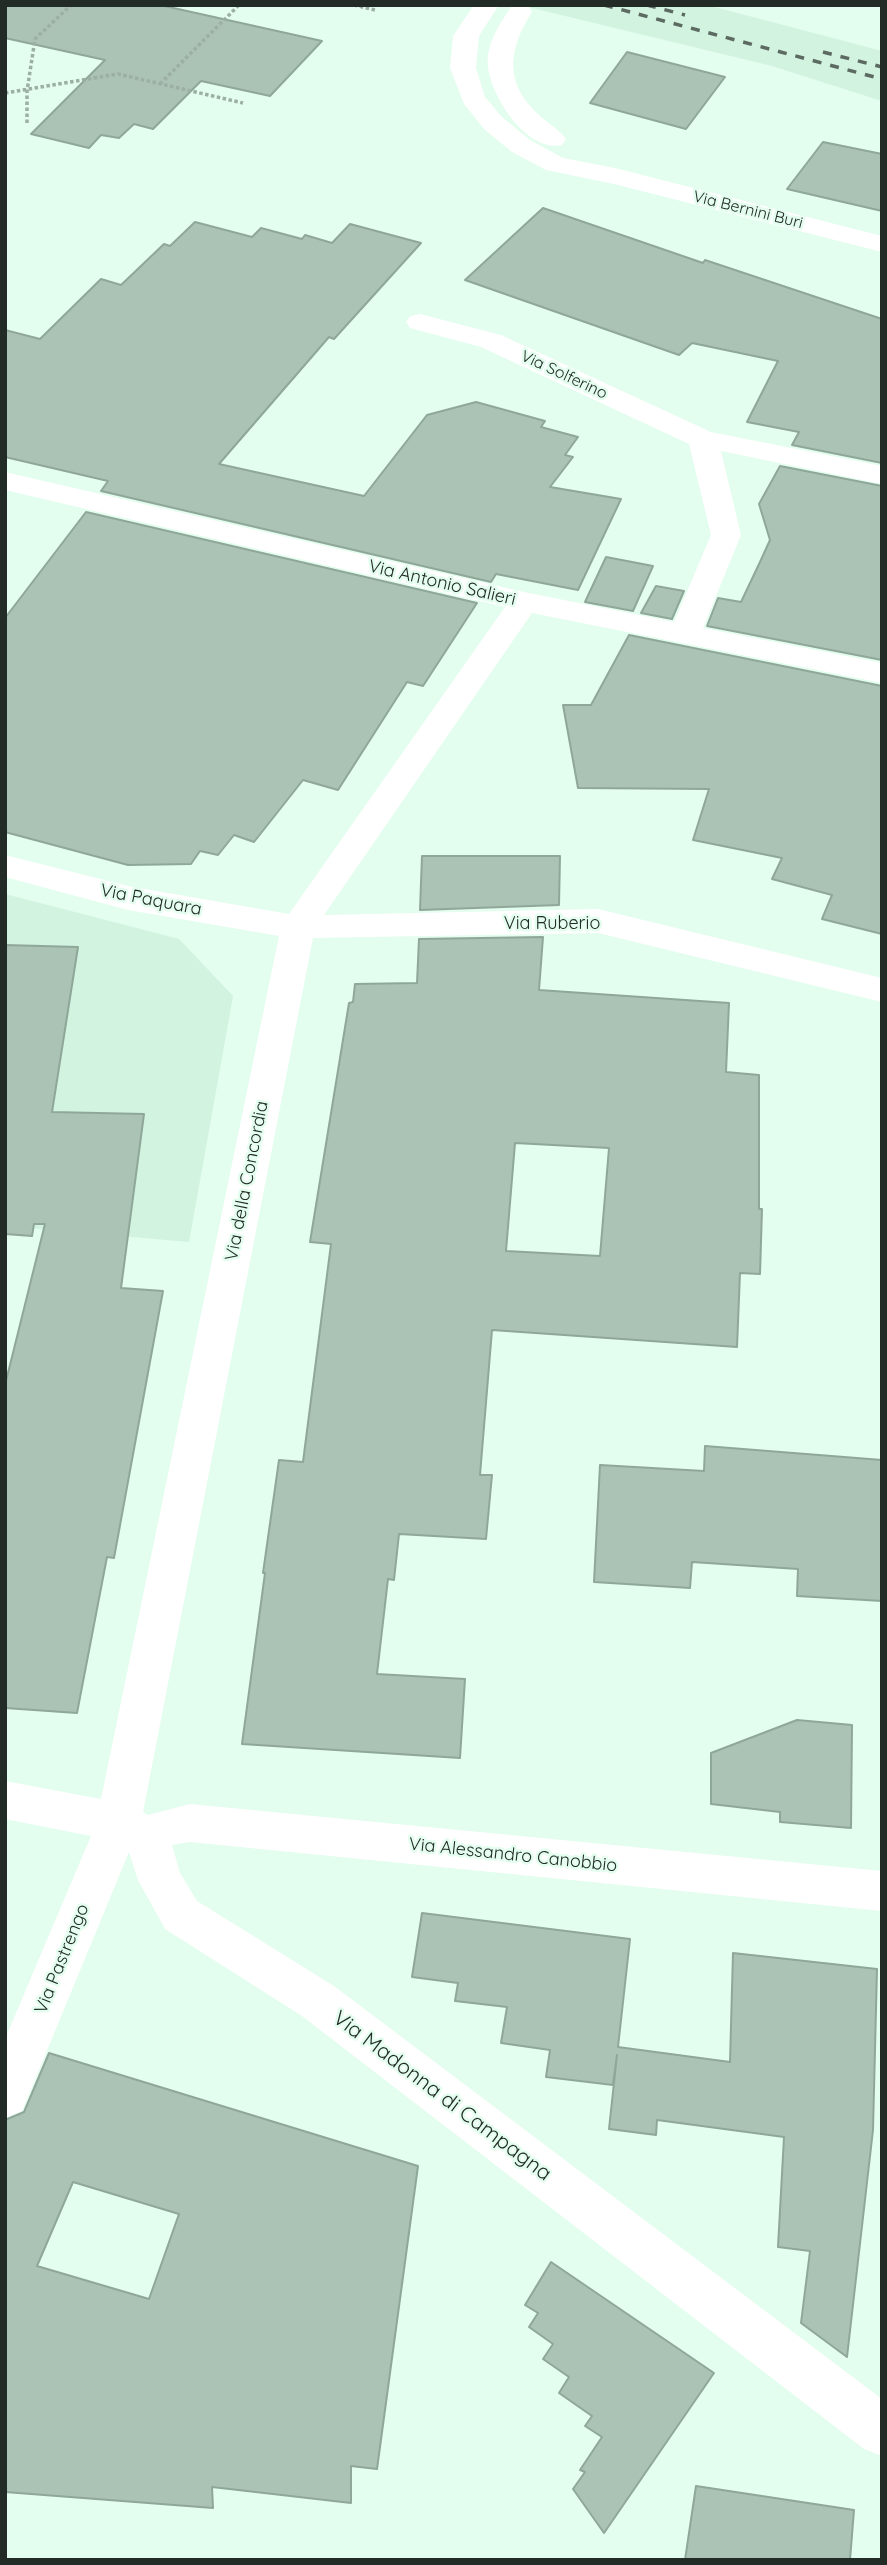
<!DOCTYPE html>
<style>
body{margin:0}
#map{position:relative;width:887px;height:2565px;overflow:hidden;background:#e3fdee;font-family:Quicksand,sans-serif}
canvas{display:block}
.frame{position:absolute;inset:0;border:7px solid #222b26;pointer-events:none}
</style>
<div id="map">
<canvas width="887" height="2565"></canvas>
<div class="frame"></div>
</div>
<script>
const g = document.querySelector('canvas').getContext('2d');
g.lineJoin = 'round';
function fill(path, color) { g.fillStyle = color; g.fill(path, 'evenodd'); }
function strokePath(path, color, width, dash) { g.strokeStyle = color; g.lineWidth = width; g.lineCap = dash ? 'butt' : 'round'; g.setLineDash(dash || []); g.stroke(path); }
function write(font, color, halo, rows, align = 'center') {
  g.font = font + ' Quicksand,sans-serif'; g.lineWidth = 5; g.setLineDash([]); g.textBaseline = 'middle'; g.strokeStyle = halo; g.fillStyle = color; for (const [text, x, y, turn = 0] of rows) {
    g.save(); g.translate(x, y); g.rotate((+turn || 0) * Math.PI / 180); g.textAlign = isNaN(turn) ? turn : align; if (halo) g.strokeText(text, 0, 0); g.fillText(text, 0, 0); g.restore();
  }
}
fill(new Path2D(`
 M520,5H707L882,51V101L772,66Z
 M5,894L179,939L233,996L189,1242L5,1226Z`), '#d1f3df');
const building = new Path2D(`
 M5,5H160L322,41L270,96L201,81L153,129L134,124L119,138L101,135L89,148L31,134L105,60L5,38Z
 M627,52L725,77L686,129L590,103Z
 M823,142L882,154V211L787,189Z
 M543,208L703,263L705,260L882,319V463L792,445L799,432L747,422L778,361L692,343L679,355L465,280Z
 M195,222L252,237L261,228L302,239L305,235L332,243L350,224L421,243L334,339L329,337L219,464L364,496L427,415L476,402L545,421L541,427L578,437L565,455L573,457L550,487L621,499L578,590L496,574L491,582L101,491L108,481L5,457V330L40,339L101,279L121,285L164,244L170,246Z
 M780,466L882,486V660L707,626L718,598L741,602L760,562L770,540L759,504Z
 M86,512L477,603L423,686L407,682L338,790L303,780L254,842L234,835L218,855L200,851L191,864L128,865L5,832V618Z
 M606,557L653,566L633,611L585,602Z
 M656,586L684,591L672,619L641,613Z
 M629,635L882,686V934L822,919L832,895L772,879L782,858L693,840L709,789L578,788L563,705H591Z
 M422,856H560L559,905L420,910Z
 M543,937L539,990L729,1003L726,1072L759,1075V1209H762L760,1274L740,1273L737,1347L492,1330L480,1475H492L486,1539L399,1534L394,1580L388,1579L377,1674L465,1679L460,1758L242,1744L265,1573H263L279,1460L303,1462L331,1244L310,1242L349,1003L353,1002L355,984L417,983L419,939ZM515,1143L609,1148L600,1256L506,1251Z
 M5,945L78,947L52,1112L144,1114L121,1288L163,1291L114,1558L107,1557L77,1713L5,1708V1385L45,1224H34L32,1236L5,1234Z
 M705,1446L882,1460V1601L797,1596L798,1569L692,1562L690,1588L594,1582L600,1465L704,1471Z
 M797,1720L852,1725L851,1828L780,1822V1812L711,1804V1753Z
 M422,1913L630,1939L618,2047L730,2062L733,1953L877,1969L873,2130L847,2357L801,2323L810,2251L778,2247L784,2137L657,2120L656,2135L609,2129L617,2055L613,2085L546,2077L550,2050L501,2043L507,2007L455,2001L458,1983L412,1977Z
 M49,2053L418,2166L377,2469L351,2466V2503L212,2487L213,2508L5,2492V2120L24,2112ZM73,2182L179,2214L149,2299L37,2266Z
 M551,2262L714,2373L604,2533L573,2489L585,2472L580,2470L602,2437L585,2426L592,2416L559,2393L569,2377L543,2359L553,2344L529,2327L538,2313L525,2305Z
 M696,2486L854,2510L850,2560H685Z`);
fill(building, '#abc3b5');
strokePath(building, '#8fa799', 2);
strokePath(new Path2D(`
 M354,5L375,10
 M160,84L239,5
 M5,93L118,74L243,103
 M27,123V91L35,39L71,5`), '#9bafa4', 3.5, [3.5, 2.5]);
fill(new Path2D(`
 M474,5H499L479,36L476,68L485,97L502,117L530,140L563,158L615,168L882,236V252L614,184L546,170L512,152L484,129L464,104L450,68L453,36Z
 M523,5L529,7L532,12C509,48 503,82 538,114C547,123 559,129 566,139L562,145C526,154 483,88 488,55C491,36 501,22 511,7Z
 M420,314L501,335L711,432L882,466V484L721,451L741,535L703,628L882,663V683L532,613L324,915L598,909L882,978V1002L598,933L313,938L143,1812L148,1815L190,1804L882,1871V1911L190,1842L172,1845L180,1873L197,1901L334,1986L882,2399V2456L864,2449L302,2016L165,1929L138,1880L129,1852L22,2111L5,2118V2039L91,1836L5,1819V1781L101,1799L279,936L128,910L5,877V855L128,886L289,914L505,607L5,490V472L524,592L674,622L711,535L689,444L481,347L410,328L406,322L410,316Z`), '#fff');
strokePath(new Path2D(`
 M604,5L882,79
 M647,5L685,15
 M823,52L882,67`), '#5c6a62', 3.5, [9, 9]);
write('16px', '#222b26', '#e3fdee', [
 ["Via Bernini Buri",748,210,14],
 ["Via Solferino",564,375,25]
]);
write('18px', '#222b26', '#e3fdee', [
 ["Via Antonio Salieri",442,583,13],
 ["Via Paquara",151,900,11],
 ["Via Ruberio",552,924],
 ["Via della Concordia",247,1181,-79],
 ["Via Alessandro Canobbio",513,1855,6],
 ["Via Pastrengo",62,1959,-68]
]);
write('21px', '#222b26', '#e3fdee', [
 ["Via Madonna di Campagna",442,2096,37]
]);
</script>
